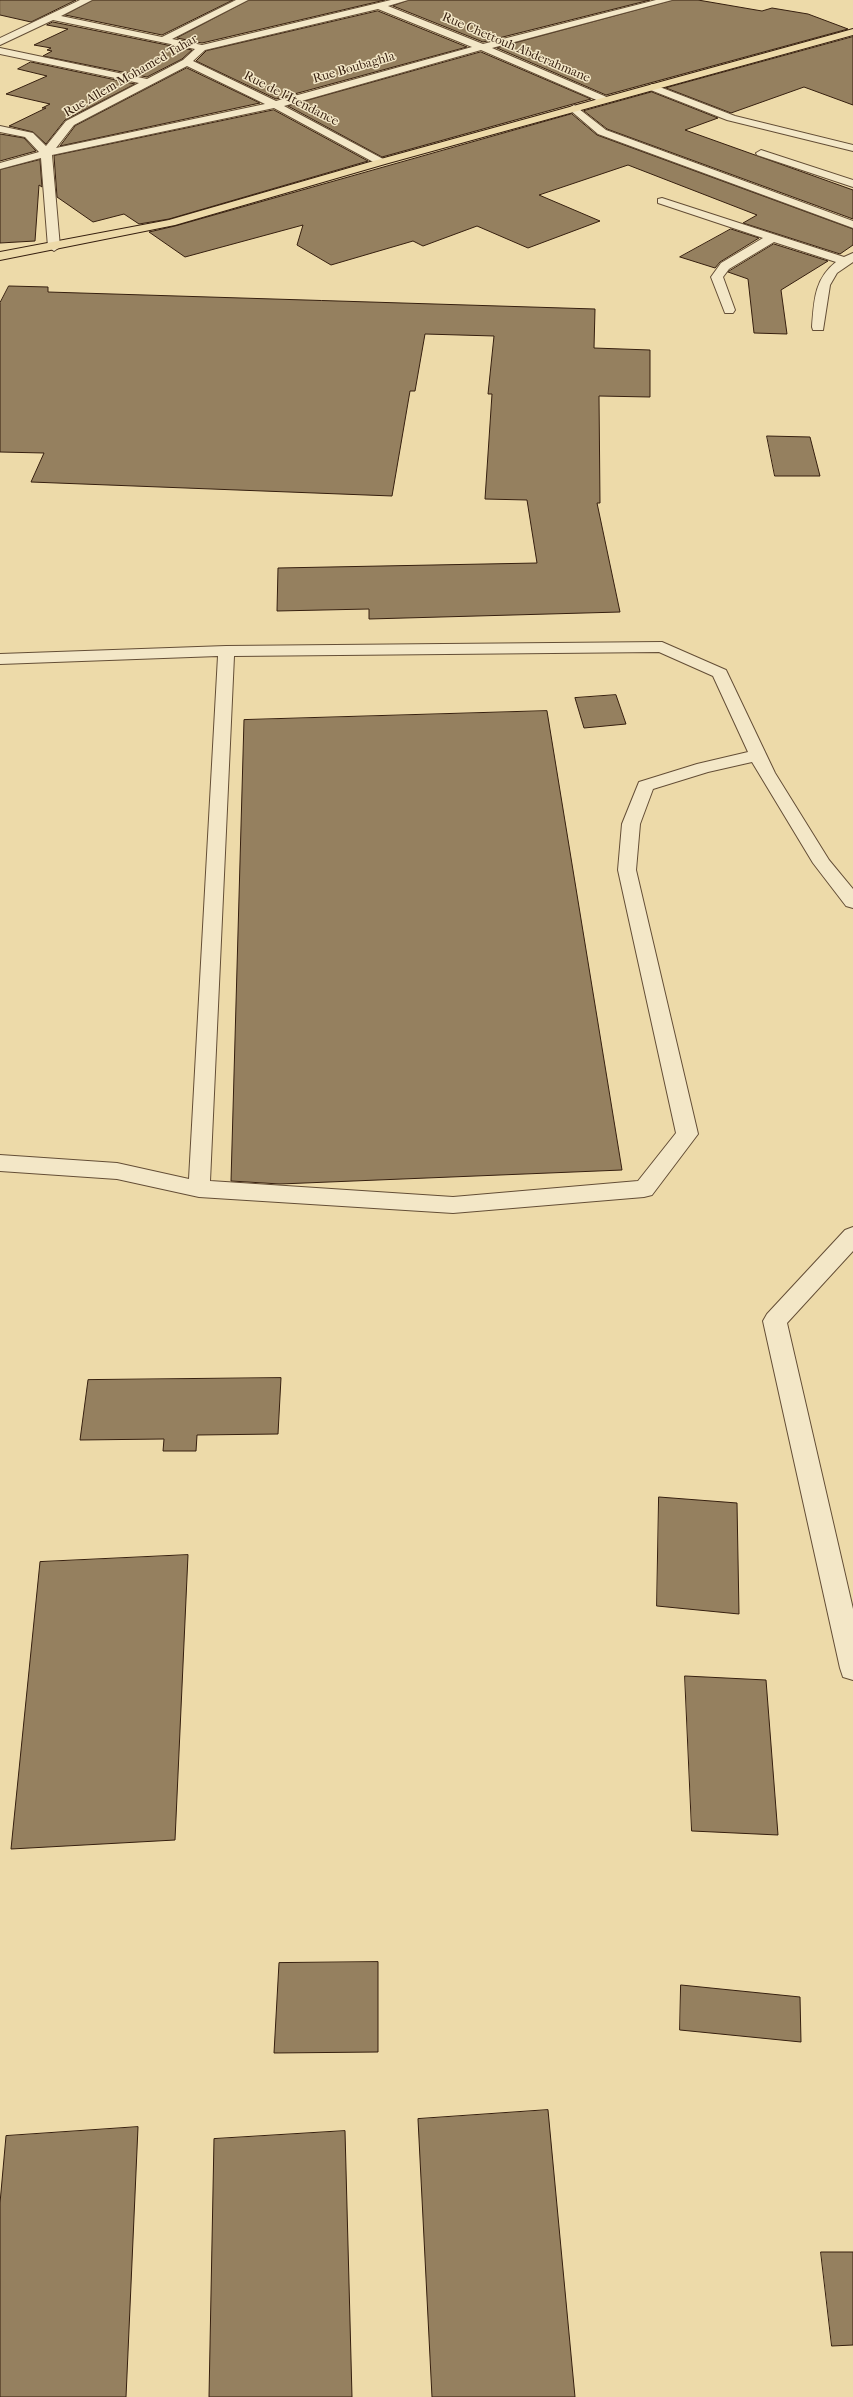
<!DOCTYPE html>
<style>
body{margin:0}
canvas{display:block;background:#eddaa9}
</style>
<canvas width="853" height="2397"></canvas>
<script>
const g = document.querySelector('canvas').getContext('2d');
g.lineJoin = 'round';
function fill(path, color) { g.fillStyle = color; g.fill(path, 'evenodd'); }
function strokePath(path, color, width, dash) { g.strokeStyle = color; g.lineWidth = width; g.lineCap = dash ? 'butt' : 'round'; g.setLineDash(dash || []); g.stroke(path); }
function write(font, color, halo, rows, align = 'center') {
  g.font = font + ' "IM FELL French Canon",serif'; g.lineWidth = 3; g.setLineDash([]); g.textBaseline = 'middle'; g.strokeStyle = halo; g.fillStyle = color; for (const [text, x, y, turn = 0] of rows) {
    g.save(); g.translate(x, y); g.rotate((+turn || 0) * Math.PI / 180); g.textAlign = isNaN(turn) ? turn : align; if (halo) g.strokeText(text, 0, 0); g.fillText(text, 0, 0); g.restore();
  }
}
const building = new Path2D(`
 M0,0H76L31,22L0,15Z
 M93,0H233L162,35L65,15Z
 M249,0H385L202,43L177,38Z
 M409,0H650L483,42L393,6Z
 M673,0H698L762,11L772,8L808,14L848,29L606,95L497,48Z
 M378,11L467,47L276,99L196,61L206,51Z
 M53,22L192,50L182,59L147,77L43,56L52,51L47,50L51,48L34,45L68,29L47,25Z
 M853,37V105L804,87L731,113L666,88Z
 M481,52L591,99L382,157L288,106Z
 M31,62L135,84L65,120L46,144L33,132L9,126L46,108H42L50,104L6,94L47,76L18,69Z
 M187,68L260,103L60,146L75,126Z
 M652,92L718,118L685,130L853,190V219L607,129L584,111Z
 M274,110L368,161L169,219L139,224L124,214L93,222L57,197L54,156Z
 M572,114L597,135L853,229V245L840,254L743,223L757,215L628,165L539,195L600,221L528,248L477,226L423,246L413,241L331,265L297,245L303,225L185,257L149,232L175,226Z
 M0,134L24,138L36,151L0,161Z
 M40,160L42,187L39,185L35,241L0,243V170Z
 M731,229L759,238L720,262L715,268L680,257Z
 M774,244L828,261L781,290L787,334L754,333L748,279L728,272Z
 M9,286L48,287V292L595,309L594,348L650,350V397L599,396L600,503H597L620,612L369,619V609L277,611L278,568L537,563L527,500L485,499L492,394H488L494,336L425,334L415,391H410L392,496L31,482L44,453L0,452V303Z
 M767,436L810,437L820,476H775Z
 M616,695L626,724L584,728L575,698Z
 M547,711L622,1170L280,1184L231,1181L244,720Z
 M281,1378L278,1434L197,1435L196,1451H163L164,1439L80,1440L88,1380Z
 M659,1497L737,1503L739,1614L657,1606Z
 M188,1555L175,1840L11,1849L40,1562Z
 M685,1676L766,1680L778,1835L692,1831Z
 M378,1962V2052L274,2053L279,1963Z
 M681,1985L800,1997L801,2042L680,2030Z
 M548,2110L575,2397H432L418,2119Z
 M138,2127L126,2397H0V2203L6,2136Z
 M345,2131L352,2397H209L214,2139Z
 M821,2252H853V2345L832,2346Z`);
fill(building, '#95805f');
strokePath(building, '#361f0f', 1);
const minor = new Path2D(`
 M80,0H92L61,16L162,37L236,0H248L172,39L202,45L391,0H408L388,6L483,44L656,0H672L492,48L609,98V102H601L481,50L284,106L385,160V164H377L274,108L52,155L60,247L54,251L48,247L41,158L0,169V163L39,152L25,137L0,132V126L33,133L46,146L66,121L139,83L0,54V48L147,79L183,60L195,49L53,20L0,45V38ZM378,9L472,47L276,101L193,61L205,50ZM187,66L265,104L56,148L74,125Z
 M652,84L735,116L853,145V151L727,120L648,89L647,87Z
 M574,105L606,130L853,221V228L598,134L570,110L569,108Z
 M761,150L853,180V187L757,155L756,153Z
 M662,198L844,257L853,253V262L837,273L830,285L823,330H813L812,327C814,302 814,279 836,262L774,242L729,269L723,277L735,310L733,313H725L711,277L721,263L763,238L658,203V199Z
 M662,642L726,670L775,773L829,860L853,889V908L846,906L813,863L752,762L708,772L653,789L640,824L636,870L698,1134L652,1195L644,1197L453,1213L199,1197L117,1179L0,1171V1155L117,1163L189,1179L218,656L0,664V654L226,646ZM659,652L713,676L748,752L697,764L639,782L622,824L618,870L676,1133L638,1181L453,1197L210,1181L234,656Z
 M853,1227V1251L787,1323L853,1609V1680L843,1677L840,1668L763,1321L767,1314L845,1230Z`);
const major = new Path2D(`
 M853,29V35L385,164L175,225L0,260V252L169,220L377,160Z`);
strokePath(minor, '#644e36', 2);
strokePath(major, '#361f0f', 2);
fill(minor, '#f3e7c7');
fill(major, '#eddaa9');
write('13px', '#361f0f', '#f3e7c7', [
 ["Rue Chettouh Abderahmane",516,48,23],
 ["Rue Boubaghla",354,68,-16],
 ["Rue Allem Mohamed Tahar",131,76,-30],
 ["Rue de l'Itendance",291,99,27]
]);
</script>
